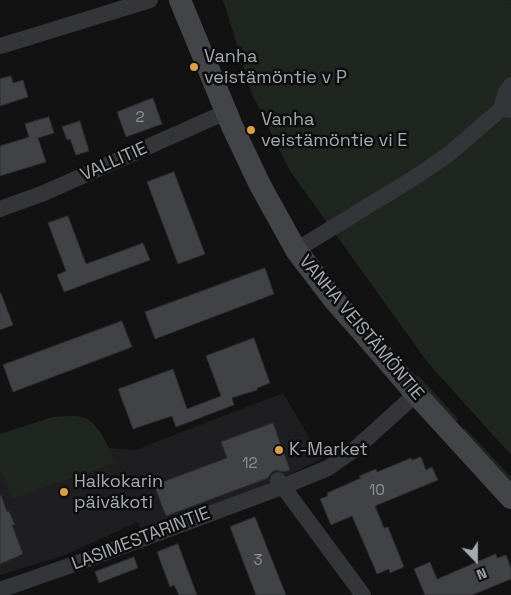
<!DOCTYPE html>
<meta charset="utf-8">
<style>
body{margin:0}
#map{position:relative;width:511px;height:595px;overflow:hidden;background:#121213;font-family:"Space Grotesk",sans-serif}
canvas{display:block}
.north{position:absolute;left:451px;top:535px;width:50px;height:50px;-webkit-text-stroke:4px #0d0d0e;paint-order:stroke;rotate:158deg;font-size:14px;font-weight:700;line-height:20px;text-align:center;color:#a5aab2}
.north::after{content:'';display:block;margin:auto;width:18px;height:22px;background:#a5aab2;clip-path:polygon(50% 0,100% 100%,50% 72%,0 100%)}
</style>
<div id="map">
<canvas width="511" height="595"></canvas>
<div class="north">N</div>
</div>
<script>
const g = document.querySelector('canvas').getContext('2d');
g.lineJoin = 'round';
function fill(path, color) { g.fillStyle = color; g.fill(path, 'evenodd'); }
function strokePath(path, color, width, dash) { g.strokeStyle = color; g.lineWidth = width; g.lineCap = dash ? 'butt' : 'round'; g.setLineDash(dash || []); g.stroke(path); }
function write(font, color, halo, rows, align = 'center') {
  g.font = font + ' "Space Grotesk",sans-serif'; g.lineWidth = 5; g.setLineDash([]); g.textBaseline = 'middle'; g.strokeStyle = halo; g.fillStyle = color; for (const [text, x, y, turn = 0] of rows) {
    g.save(); g.translate(x, y); g.rotate((+turn || 0) * Math.PI / 180); g.textAlign = isNaN(turn) ? turn : align; if (halo) g.strokeText(text, 0, 0); g.fillText(text, 0, 0); g.restore();
  }
}
fill(new Path2D(`
 M283,393L322,459L278,480L142,532L138,522L63,556L0,575V434L53,417L75,416L87,419L97,429L109,448L135,450Z`), '#1e1e20');
fill(new Path2D(`
 M223,0H509L511,1V455L428,363L290,171L252,94Z
 M418,375L458,419L455,422L414,379Z
 M75,416C79,417 84,417 87,419C100,426 110,450 115,463L12,499L0,469V434L53,417Z
 M465,428L511,477V486L462,430Z`), '#1f261f');
const building = new Path2D(`
 M11,76L13,83L23,80L28,97L0,106V79Z
 M153,98L162,124L126,137L117,112Z
 M49,117L54,133L38,138L46,162L0,176V146L29,137L25,124Z
 M80,121L89,151L76,155L70,139L67,140L62,127Z
 M174,172L205,254L178,264L147,182Z
 M68,216L86,264L143,243L150,260L64,292L57,275L66,271L48,223Z
 M265,268L274,294L155,339L145,312Z
 M0,293H1L13,325L0,330Z
 M122,321L132,347L13,392L3,365Z
 M254,338L270,383L257,388V390L232,398L234,405L176,427L172,416L133,429L118,389L173,369L187,409L221,396L206,356Z
 M273,423L290,470L284,472L276,470L272,472L268,478L166,516L154,485L227,458L221,442Z
 M421,457L426,470L432,467L438,480L375,506L384,528L388,527L404,567L390,573L389,569L377,574L352,516L331,525L320,499L328,496L327,493L361,478L359,476L376,469L377,472L411,458L412,460Z
 M1,495L7,512L9,511L15,525H12L23,554L0,564V496Z
 M255,517L286,595H256L230,527Z
 M178,544L197,595H179L174,585L170,587L157,552Z
 M496,554L497,558L506,555L511,568V579L472,595H425L414,569L430,562L437,579Z
 M134,557L138,568L99,583L95,572Z`);
fill(building, '#414246');
strokePath(building, '#2c2d2f', 1);
strokePath(new Path2D(`
 M0,46L150,0
 M501,109L506,92L511,85
 M0,209L44,193L226,112
 M296,250L417,176L449,154L501,109L511,110
 M278,480L363,595
 M0,590L83,561L282,487L328,468L354,450L416,394`), '#343538', 16);
strokePath(new Path2D(`
 M180,0L232,126L260,185L296,250L335,301L365,335L416,394L511,498`), '#424448', 22);
for (const [x, y, r, color] of [
 [194,67,5,"#d9a045"],
 [251,130,5,"#d9a045"],
 [279,450,5,"#d9a045"],
 [64,492,5,"#d9a045"]
]) { const dot = new Path2D(); dot.arc(x, y, r, 0, 2 * Math.PI); g.fillStyle = color; g.fill(dot); strokePath(dot, '#0d0d0e', 2); }
write('15px', '#8c9097', null, [
 ["2",140,118],
 ["12",250,464],
 ["10",377,491],
 ["3",258,561]
]);
write('18px', '#a5aab2', '#0d0d0e', [
 ["Vanha",204,57],
 ["veistämöntie v P",204,78],
 ["Vanha",261,120],
 ["veistämöntie vi E",261,141],
 ["K-Market",289,450],
 ["Halkokarin",74,482],
 ["päiväkoti",74,503]
], 'left');
write('18px', '#a5aab2', '#0d0d0e', [
 ["VALLITIE",114,162,-24],
 ["VANHA VEISTÄMÖNTIE",361,328,50],
 ["LASIMESTARINTIE",141,539,-21]
]);
</script>
